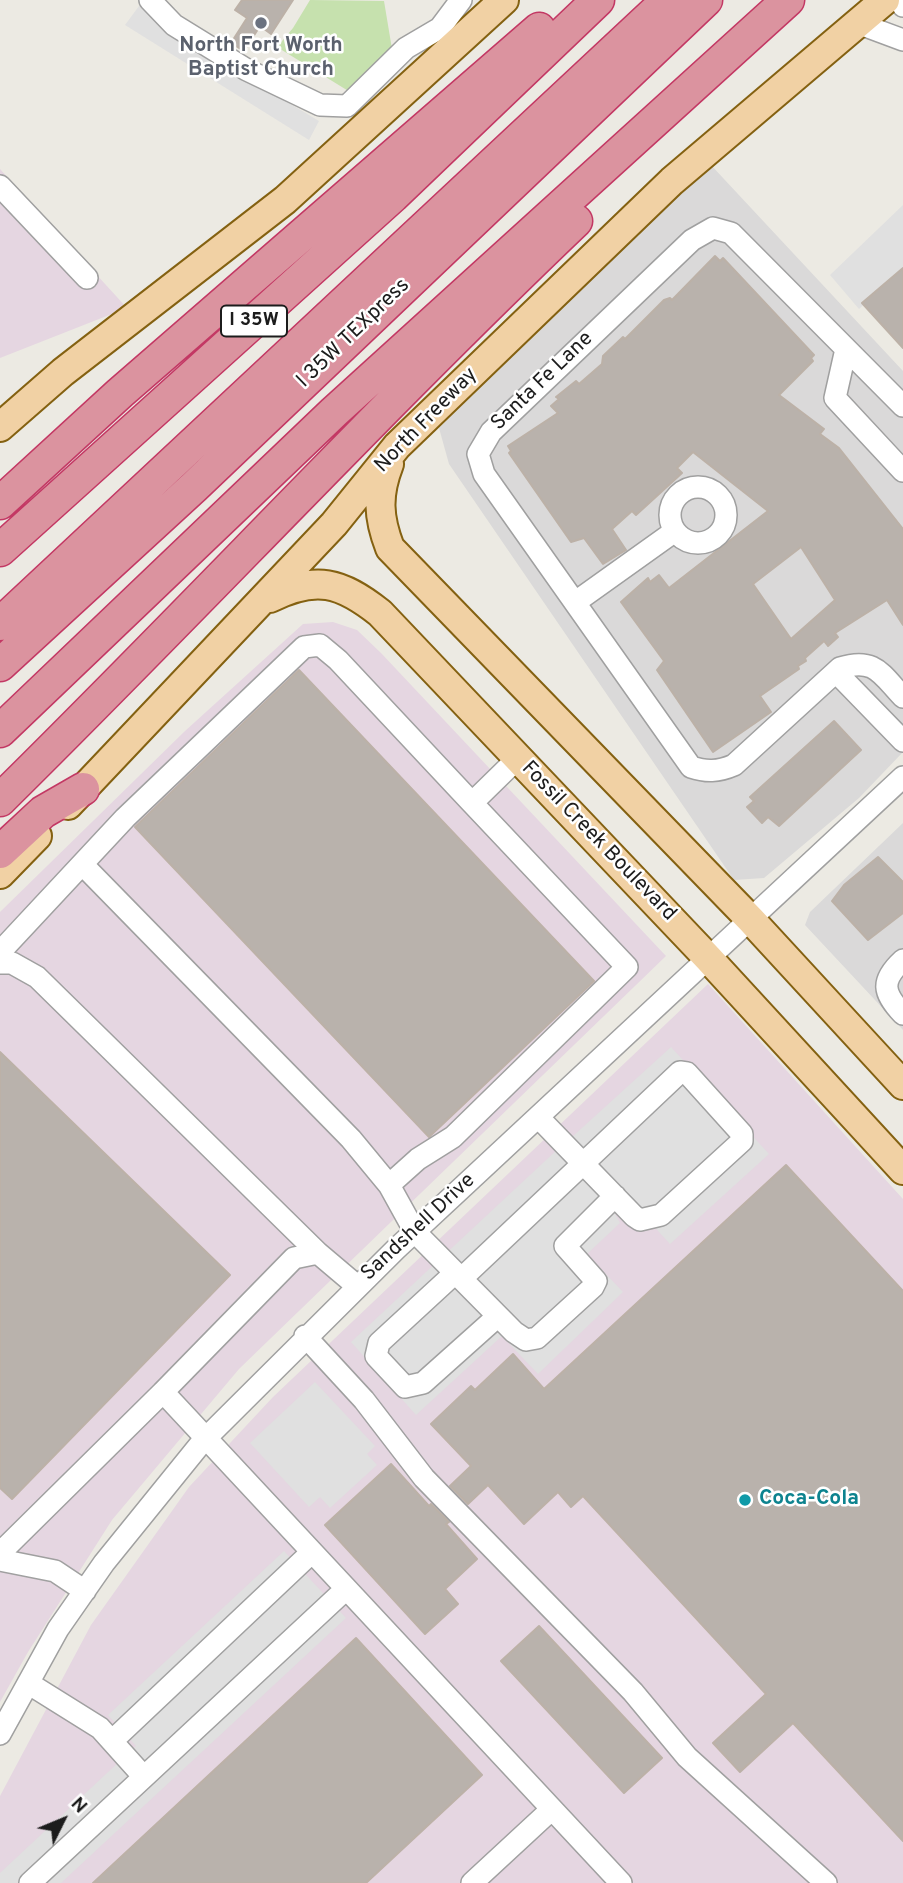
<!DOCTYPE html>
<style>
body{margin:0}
#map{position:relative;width:903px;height:1883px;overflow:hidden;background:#eceae3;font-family:Overpass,sans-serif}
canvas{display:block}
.north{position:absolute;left:28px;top:1785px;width:70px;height:70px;-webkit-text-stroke:5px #fff;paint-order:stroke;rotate:47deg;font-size:19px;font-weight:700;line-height:28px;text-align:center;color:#1c1c1c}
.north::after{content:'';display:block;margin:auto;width:24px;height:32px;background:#1c1c1c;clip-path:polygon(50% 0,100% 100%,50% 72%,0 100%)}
</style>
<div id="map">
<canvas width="903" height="1883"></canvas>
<div class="north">N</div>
</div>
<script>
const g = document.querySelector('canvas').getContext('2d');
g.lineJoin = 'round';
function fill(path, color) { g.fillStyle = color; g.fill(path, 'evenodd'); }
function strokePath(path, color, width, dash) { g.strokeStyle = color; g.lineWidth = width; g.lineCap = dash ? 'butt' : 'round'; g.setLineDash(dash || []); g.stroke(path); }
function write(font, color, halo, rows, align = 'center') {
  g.font = font + ' Overpass,sans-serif'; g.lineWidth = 5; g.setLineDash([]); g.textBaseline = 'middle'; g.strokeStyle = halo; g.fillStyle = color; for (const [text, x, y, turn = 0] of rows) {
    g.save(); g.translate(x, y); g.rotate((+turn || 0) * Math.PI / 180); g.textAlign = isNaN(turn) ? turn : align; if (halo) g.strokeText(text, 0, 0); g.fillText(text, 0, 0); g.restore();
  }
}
fill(new Path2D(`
 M710,164L903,371V752L859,798L764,878L734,880L449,464L439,428Z
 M903,823V1030L805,925L810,912Z`), '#dad9d9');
fill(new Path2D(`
 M0,169L127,308L0,358Z
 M333,622L357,630L381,653L666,956L239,1369L112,1520L28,1652L0,1702V912L185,731L303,624Z
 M708,984L903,1199V1883H0V1796L91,1625L189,1487L273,1397Z`), '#e5d6e1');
fill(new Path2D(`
 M310,0L384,1L392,49L350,92L277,47L293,28Z`), '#c6e1ae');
fill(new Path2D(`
 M139,6L183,40L319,121L309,140L125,25Z
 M903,205V268L859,309L830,275Z
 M671,1047L769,1154L670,1244L572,1137Z
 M559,1148L609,1202L620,1223L587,1254L623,1292L538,1374L502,1336L416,1415L351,1342Z
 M315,1382L375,1446L367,1454L377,1465L330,1508L320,1497L309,1507L250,1443Z
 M284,1551L346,1618L61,1883H0V1873L136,1746L108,1715Z`), '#e0e0e0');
const building = new Path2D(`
 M242,0H293L271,34L260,26L244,51L231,43L247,18L235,10Z
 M715,256L720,261L723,258L814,355L811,358L813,361L779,395L824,429L820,434L839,448L903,529V625L887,600L835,633L838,637L828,646L824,641L805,658L806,661L798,666L799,669L760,696L771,712L713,752L657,670L664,661L621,602L648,578L650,582L659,575L669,588L768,511L693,452L677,468L682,473L636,515L632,511L612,529L626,550L603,564L584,538L571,542L509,453L511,451L508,446L558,413L551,406L559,399L556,397L576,381L579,384L602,364L603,356L623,337L625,339L664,300L670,298L672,300ZM801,547L835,600L791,639L753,584Z
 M903,268V348L862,303Z
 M299,670L594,981L429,1137L135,827Z
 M834,721L861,750L779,826L768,817L762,823L747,807L754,801L750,797Z
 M878,857L903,882V913L868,940L832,901L844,885Z
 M0,1052L230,1275L12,1499L0,1488Z
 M786,1165L903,1291V1841L793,1723L740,1772L713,1743L766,1694L583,1496L571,1507L558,1492L524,1524L488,1485L468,1504L450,1486L471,1466L431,1424L471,1386L475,1390L513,1354L544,1389Z
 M391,1464L429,1506L431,1504L449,1522L446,1524L477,1559L445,1589L458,1604L425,1634L325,1525Z
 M539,1626L662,1758L624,1793L501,1661Z
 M356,1638L482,1775L366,1883H93Z`);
fill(building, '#b9b2ac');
strokePath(building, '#bcb1a7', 2);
const minor = new Path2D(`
 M150,0L174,25L247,70L320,105L347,106L406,48L440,28L461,0
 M901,0L903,6
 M860,24L903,40
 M0,186L87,278
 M846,349L835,398L903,471
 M903,406L731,233L713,228L692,240L491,432L478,454L484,474L691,767C706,772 718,772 734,765L840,668C875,657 881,674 903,697
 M670 515a28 28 0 1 1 56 0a28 28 0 1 1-56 0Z
 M577,601L675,531
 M836,672L903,741
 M472,803L627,967L453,1137L418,1159L389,1185L415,1232L514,1332L526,1340L537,1338L593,1287L596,1281L565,1246L615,1196
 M82,864L351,1139L389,1185
 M0,952L125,818L304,647L320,645L338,660L472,803L518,758
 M903,960C880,981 883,993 903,1014
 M0,963H12L37,977L318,1253
 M455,1273L379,1343L376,1356L405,1387L423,1383L498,1316
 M461,1279L680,1072L687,1073L742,1134V1141L661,1215L640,1220L634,1216C602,1183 570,1150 538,1117
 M357,1286L318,1253L294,1258L163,1392L621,1883
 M305,1336L364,1400L424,1478L633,1692L687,1757L826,1883
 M0,1553L163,1392
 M0,1560L55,1571L85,1591
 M28,1683L100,1728L144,1777L346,1589
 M0,1734L58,1629L104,1563L202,1442L396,1249L903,777
 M112,1741L311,1553
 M30,1883L144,1777
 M472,1883L552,1809`);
const major = new Path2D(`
 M0,427L63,372L285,200L504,0
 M389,464C377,495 378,517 390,548L751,920L903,1085
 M270,598C316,575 341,582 380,613L708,958L903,1170
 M68,805L334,524L397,446L672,181L885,0
 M0,874L37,836`);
const highway = new Path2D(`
 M0,503L120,393L539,29
 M0,550L393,196L598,0
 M0,624L668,0
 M0,665L194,487L706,0
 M0,731L334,412L788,0
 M0,800C194,609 379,409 576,221
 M0,852L43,812L83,789`);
strokePath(minor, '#a0a0a0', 24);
strokePath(major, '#846111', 32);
strokePath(highway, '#c33864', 35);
strokePath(minor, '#fff', 21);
strokePath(major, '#f1d1a4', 28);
strokePath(highway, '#db939f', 32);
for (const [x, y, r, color] of [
 [261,23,7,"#6b7280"],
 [745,1500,7,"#0f9aa8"]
]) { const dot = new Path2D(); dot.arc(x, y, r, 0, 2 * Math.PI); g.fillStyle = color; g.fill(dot); strokePath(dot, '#fff', 2.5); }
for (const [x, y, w] of [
 [254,321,66]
]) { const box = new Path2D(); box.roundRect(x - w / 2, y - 15.5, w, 31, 5); g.fillStyle = '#fff'; g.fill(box); strokePath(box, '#1c1c1c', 2); }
write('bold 19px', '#1c1c1c', null, [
 ["I 35W",254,321]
]);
write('bold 21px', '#5b616d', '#fff', [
 ["North Fort Worth",261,47],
 ["Baptist Church",261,71]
]);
write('21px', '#1c1c1c', '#fff', [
 ["I 35W TEXpress",354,334,-44],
 ["Santa Fe Lane",543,382,-44],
 ["North Freeway",427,421,-46],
 ["Fossil Creek Boulevard",598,842,46],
 ["Sandshell Drive",419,1228,-43]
]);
write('bold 21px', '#0d838f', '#fff', [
 ["Coca-Cola",759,1500]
], 'left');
</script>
